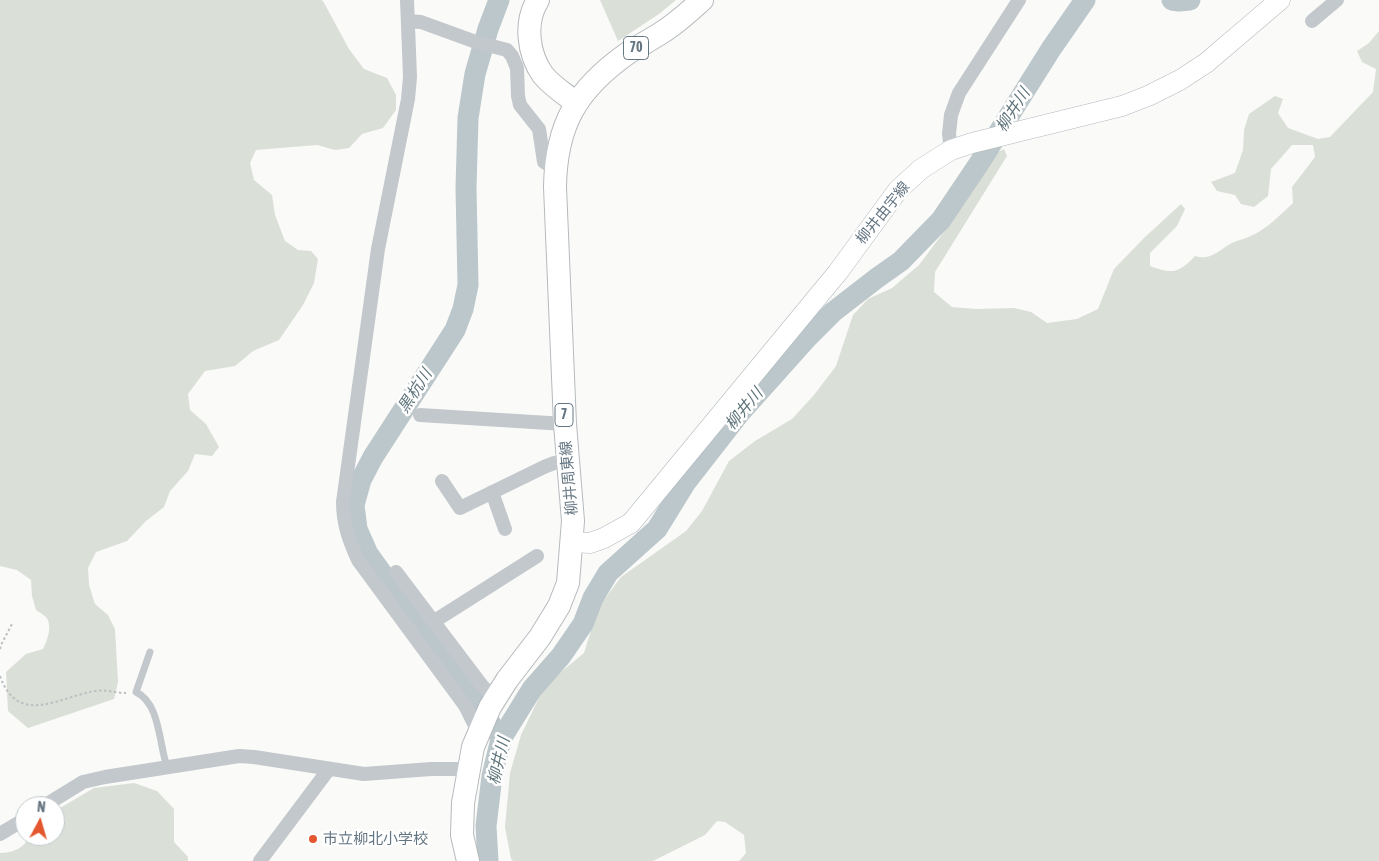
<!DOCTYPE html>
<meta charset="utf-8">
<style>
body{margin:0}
#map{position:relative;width:1379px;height:861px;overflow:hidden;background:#fafaf8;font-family:"Asap Condensed",sans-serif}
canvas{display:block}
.north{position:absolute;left:15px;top:796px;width:50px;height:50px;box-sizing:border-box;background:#fff;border:1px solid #c1c8cd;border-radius:50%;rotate:6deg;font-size:14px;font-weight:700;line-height:20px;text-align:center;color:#657683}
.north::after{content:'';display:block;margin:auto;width:18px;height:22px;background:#e4572e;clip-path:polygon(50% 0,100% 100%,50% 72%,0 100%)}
</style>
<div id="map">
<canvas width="1379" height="861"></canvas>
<div class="north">N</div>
</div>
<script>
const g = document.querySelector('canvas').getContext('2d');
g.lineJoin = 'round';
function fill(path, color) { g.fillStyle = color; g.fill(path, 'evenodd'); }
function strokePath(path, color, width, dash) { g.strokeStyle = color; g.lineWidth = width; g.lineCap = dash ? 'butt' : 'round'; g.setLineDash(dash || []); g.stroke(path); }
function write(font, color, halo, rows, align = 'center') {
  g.font = font + ' "Asap Condensed","Noto Sans JP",sans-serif'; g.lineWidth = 5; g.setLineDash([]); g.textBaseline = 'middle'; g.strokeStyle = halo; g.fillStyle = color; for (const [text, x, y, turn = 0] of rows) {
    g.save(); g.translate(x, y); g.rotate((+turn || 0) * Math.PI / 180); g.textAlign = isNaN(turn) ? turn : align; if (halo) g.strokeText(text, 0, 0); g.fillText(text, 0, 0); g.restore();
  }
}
fill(new Path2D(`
 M0,0H321L323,1L349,49L364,69L387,78L396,95V110L383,128L362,134L349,148L335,150L317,145L256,150L250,163L254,180L272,195L275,215L285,241L298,250L311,251L318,259L314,283L303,305L279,340L253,351L235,366L205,371L188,394L190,410L206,424L219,447L212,456L195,454L188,471L170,491L164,507L146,521L127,541L96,552L88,568L89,585L95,604L108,615L115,629L118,682L114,699L28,728L8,711L6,672L26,654L43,649C47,641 53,626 46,617C44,615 39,612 36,610L32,596L31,580L17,570L0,566Z
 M600,0H676L659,14L618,41Z
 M1379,31V861H739L746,853L744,835L725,822L717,821L705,835L653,861H513L511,859L505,827L510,773L521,735L545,685L584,653L598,608L621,577L686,531L702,511L729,461L755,441L792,419L814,395L836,366L853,315L868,299L892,288L919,265L949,225L994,154L1004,149L1007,156L935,272L934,292L952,307L976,309L1014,308L1031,312L1047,323L1077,319L1098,309L1114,269L1145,237L1181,204L1185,209L1177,226L1150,253V266C1172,274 1178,274 1195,256C1210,261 1218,251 1230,244C1237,240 1246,239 1253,235C1268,228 1281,214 1293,203L1292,187L1315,157L1313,145H1292L1271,169L1268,196L1254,207L1241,204L1235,195L1217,191L1211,182L1235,173L1243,150L1244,130L1249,114L1275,96L1283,99L1278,113L1288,128L1318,139L1330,137L1373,92L1376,69L1362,62L1357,51L1369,43Z
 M134,783L157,791L174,809V842L188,857V861H0V853C13,853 24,848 30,836H55V811L94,788Z`), '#dadfd7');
strokePath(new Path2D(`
 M1172,0L1179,1L1190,0
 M495,730L368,554L357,529L354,505L361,480L373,457L455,330L463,309L468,285L466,188L468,118L475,74L488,29L499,0
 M488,861L486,826L492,776L501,739L532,689L561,656L583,624L593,598L608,573L657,529L686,482L739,414L807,338L833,312L877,278L901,261L941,220L980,162L1051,49L1085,0`), '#bbc7cb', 21);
const secondary = new Path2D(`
 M573,542L590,543L604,538L631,523L838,272L898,190L921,169L951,150L972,143L1122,106L1148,96L1180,80L1206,63L1280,0`);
const primary = new Path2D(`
 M538,0C524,22 528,54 543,75C552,86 565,94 576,103
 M468,861L462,835L463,803L473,747L490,707L507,680L540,637L559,606L568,583L573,521L565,424L555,187C556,124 577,89 628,53C639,46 650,40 661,33C676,24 689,12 702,0`);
strokePath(secondary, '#b3babf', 21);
strokePath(primary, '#b5babe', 24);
strokePath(new Path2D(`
 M0,649L1,645L13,622
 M0,676C18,727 59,697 95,691C105,689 116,693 126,693`), '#bbbfc2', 2, [2.5, 2.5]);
strokePath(new Path2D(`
 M150,652L136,692C160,703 159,744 167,767`), '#c3c8cc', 7);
strokePath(new Path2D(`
 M407,0L410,77L408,99L378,249L343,502C343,524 349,540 358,560L464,704C470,713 472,723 479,731
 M408,21L421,22L476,42L507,50L512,56L517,68L518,96L520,105L539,129L544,162L556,169
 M1312,21L1337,0
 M951,150L949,134L951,115L959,93L1019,0
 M420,415L565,424
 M442,481L460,508L544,467L554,463L569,462
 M492,492L505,529
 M396,572L483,687L496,697
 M433,622L537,556
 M44,806L83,782L105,777L239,756L254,757L364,774L431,769H469
 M0,834L25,819
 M260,861L329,769`), '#c3c8cc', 14);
strokePath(secondary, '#fff', 20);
strokePath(primary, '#fff', 22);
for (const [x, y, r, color] of [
 [313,839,5,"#e4572e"]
]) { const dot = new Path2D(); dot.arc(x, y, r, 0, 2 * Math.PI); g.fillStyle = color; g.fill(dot); strokePath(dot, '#fff', 2); }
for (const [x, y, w] of [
 [636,48,25],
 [564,415,18]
]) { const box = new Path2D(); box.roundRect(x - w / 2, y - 11.5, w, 23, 4); g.fillStyle = '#fff'; g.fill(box); strokePath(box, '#657683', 1); }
write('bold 14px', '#657683', null, [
 ["70",636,48],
 ["7",564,415]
]);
write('15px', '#657683', '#fff', [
 ["柳井由宇線",883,213,-51],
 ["柳井周東線",569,478,-95]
]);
write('15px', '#657683', '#fff', [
 ["市立柳北小学校",323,839]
], 'left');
write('italic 16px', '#60757c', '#fff', [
 ["柳井川",1013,110,-57],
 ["黒杭川",415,391,-57],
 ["柳井川",744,409,-50],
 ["柳井川",499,761,-77]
]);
</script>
